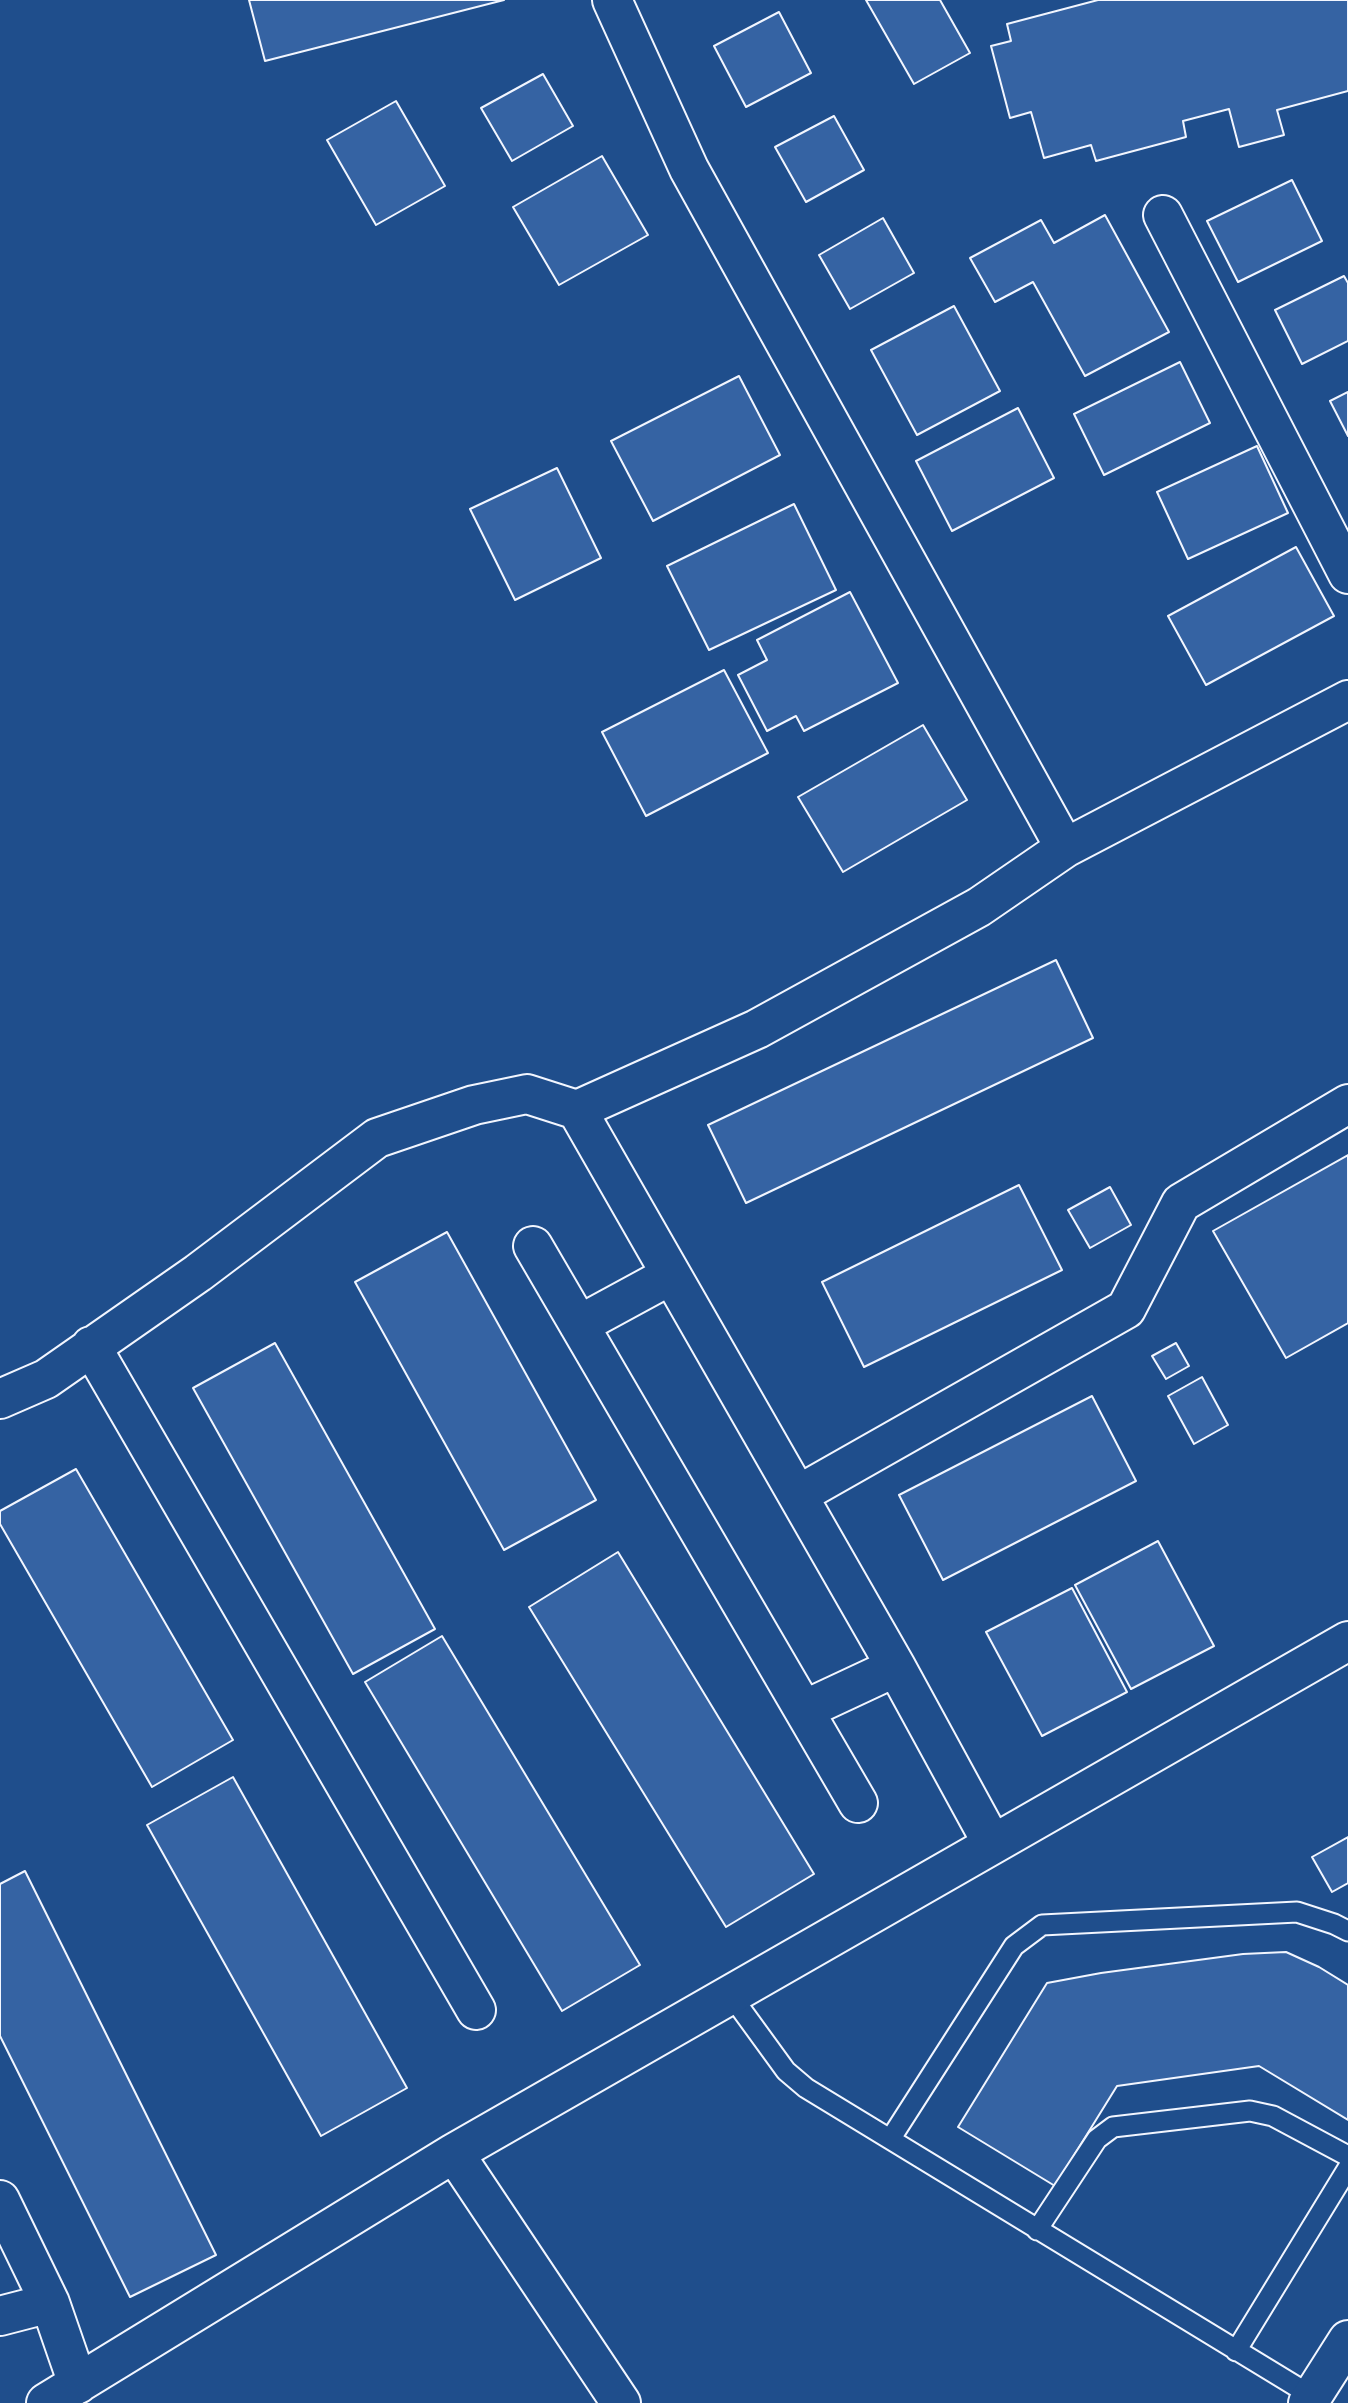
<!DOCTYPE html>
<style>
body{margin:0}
canvas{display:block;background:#1f4e8c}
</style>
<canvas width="1348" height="2403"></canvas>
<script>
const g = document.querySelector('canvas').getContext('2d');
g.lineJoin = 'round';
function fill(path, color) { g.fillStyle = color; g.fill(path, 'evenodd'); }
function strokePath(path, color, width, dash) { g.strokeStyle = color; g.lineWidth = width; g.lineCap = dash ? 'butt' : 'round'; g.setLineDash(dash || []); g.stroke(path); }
const building = new Path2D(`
 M249,0H504L265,61Z
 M866,0H940L970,53L914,84Z
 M1098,0H1348V91L1277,110L1284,135L1239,147L1229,109L1183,121L1186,137L1096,161L1091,145L1044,158L1031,112L1010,118L991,46L1011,41L1007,24Z
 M779,12L811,73L746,107L714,46Z
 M543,74L573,126L512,161L481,108Z
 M396,101L445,186L376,225L327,140Z
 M834,116L864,170L806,202L775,147Z
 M602,156L648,235L559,285L513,207Z
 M1292,180L1322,241L1238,282L1207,221Z
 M1105,215L1169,332L1085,376L1033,282L995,302L970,258L1041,220L1054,243Z
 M883,218L914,273L850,309L819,255Z
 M1344,276L1348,283V341L1302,364L1275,310Z
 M954,306L1000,391L917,435L871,350Z
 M1180,362L1210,423L1104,475L1074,414Z
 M739,376L780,455L653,521L611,441Z
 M1348,392V436L1330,401Z
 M1018,408L1054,478L952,531L916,461Z
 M1257,446L1288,513L1188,559L1157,492Z
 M557,468L601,558L515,600L470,509Z
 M794,504L836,590L709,650L667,566Z
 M1296,547L1334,616L1206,685L1168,616Z
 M850,592L898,683L804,731L796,716L767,731L738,675L767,660L757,640Z
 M724,670L768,753L646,816L602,732Z
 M923,725L967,800L843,872L798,797Z
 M1056,960L1093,1038L746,1203L708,1125Z
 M1348,1155V1323L1286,1358L1213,1231Z
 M1019,1185L1062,1270L864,1367L822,1282Z
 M1110,1187L1131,1225L1090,1248L1068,1210Z
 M447,1232L596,1500L504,1550L355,1282Z
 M275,1343L435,1629L353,1674L193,1388Z
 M1176,1343L1189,1366L1166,1379L1152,1356Z
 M1202,1377L1228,1425L1194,1444L1168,1396Z
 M1092,1396L1136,1481L943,1580L899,1495Z
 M76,1469L233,1740L152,1787L0,1524V1511Z
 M1158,1541L1214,1646L1131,1689L1075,1585Z
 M618,1552L814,1874L726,1927L529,1607Z
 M1072,1588L1127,1692L1042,1736L986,1632Z
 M442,1636L640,1965L562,2011L365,1682Z
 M233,1777L407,2088L321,2136L147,1825Z
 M1348,1837V1883L1332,1892L1312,1857Z
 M25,1871L216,2255L130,2297L0,2036V1884Z
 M1286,1952L1319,1967L1348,1985V2120L1259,2066L1117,2086L1055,2186L958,2127L1047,1983L1101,1973L1243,1954Z`);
fill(building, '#3563a3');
strokePath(building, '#f2f6ff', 2);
const service = new Path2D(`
 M730,1994L786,2071L806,2088L1312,2396
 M891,2138L1014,1946L1042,1925L1297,1912L1334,1924L1348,1931
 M1037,2230L1097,2139L1113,2127L1250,2111L1273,2116L1348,2156
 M1236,2351L1348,2168`);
const minor = new Path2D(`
 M612,0L689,169L1065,848L1348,700
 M1163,215L1348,574
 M577,1110L896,1667L992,1843
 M533,1246L858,1803
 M579,1325L671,1275
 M91,1346L476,2010
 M0,1399L46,1379L198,1273L377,1138L474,1105L527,1094L577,1110L757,1029L979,907L1065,848
 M798,1495L1126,1309L1181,1203L1348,1104
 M804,1710L896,1667
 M454,2153L621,2403
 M0,2200L50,2303L78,2384
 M0,2316L50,2303
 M46,2403L454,2153L1348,1641
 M1308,2403L1348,2340`);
strokePath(service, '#f2f6ff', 23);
strokePath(minor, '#f2f6ff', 42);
strokePath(service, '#1f4e8c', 19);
strokePath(minor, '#1f4e8c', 38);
</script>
